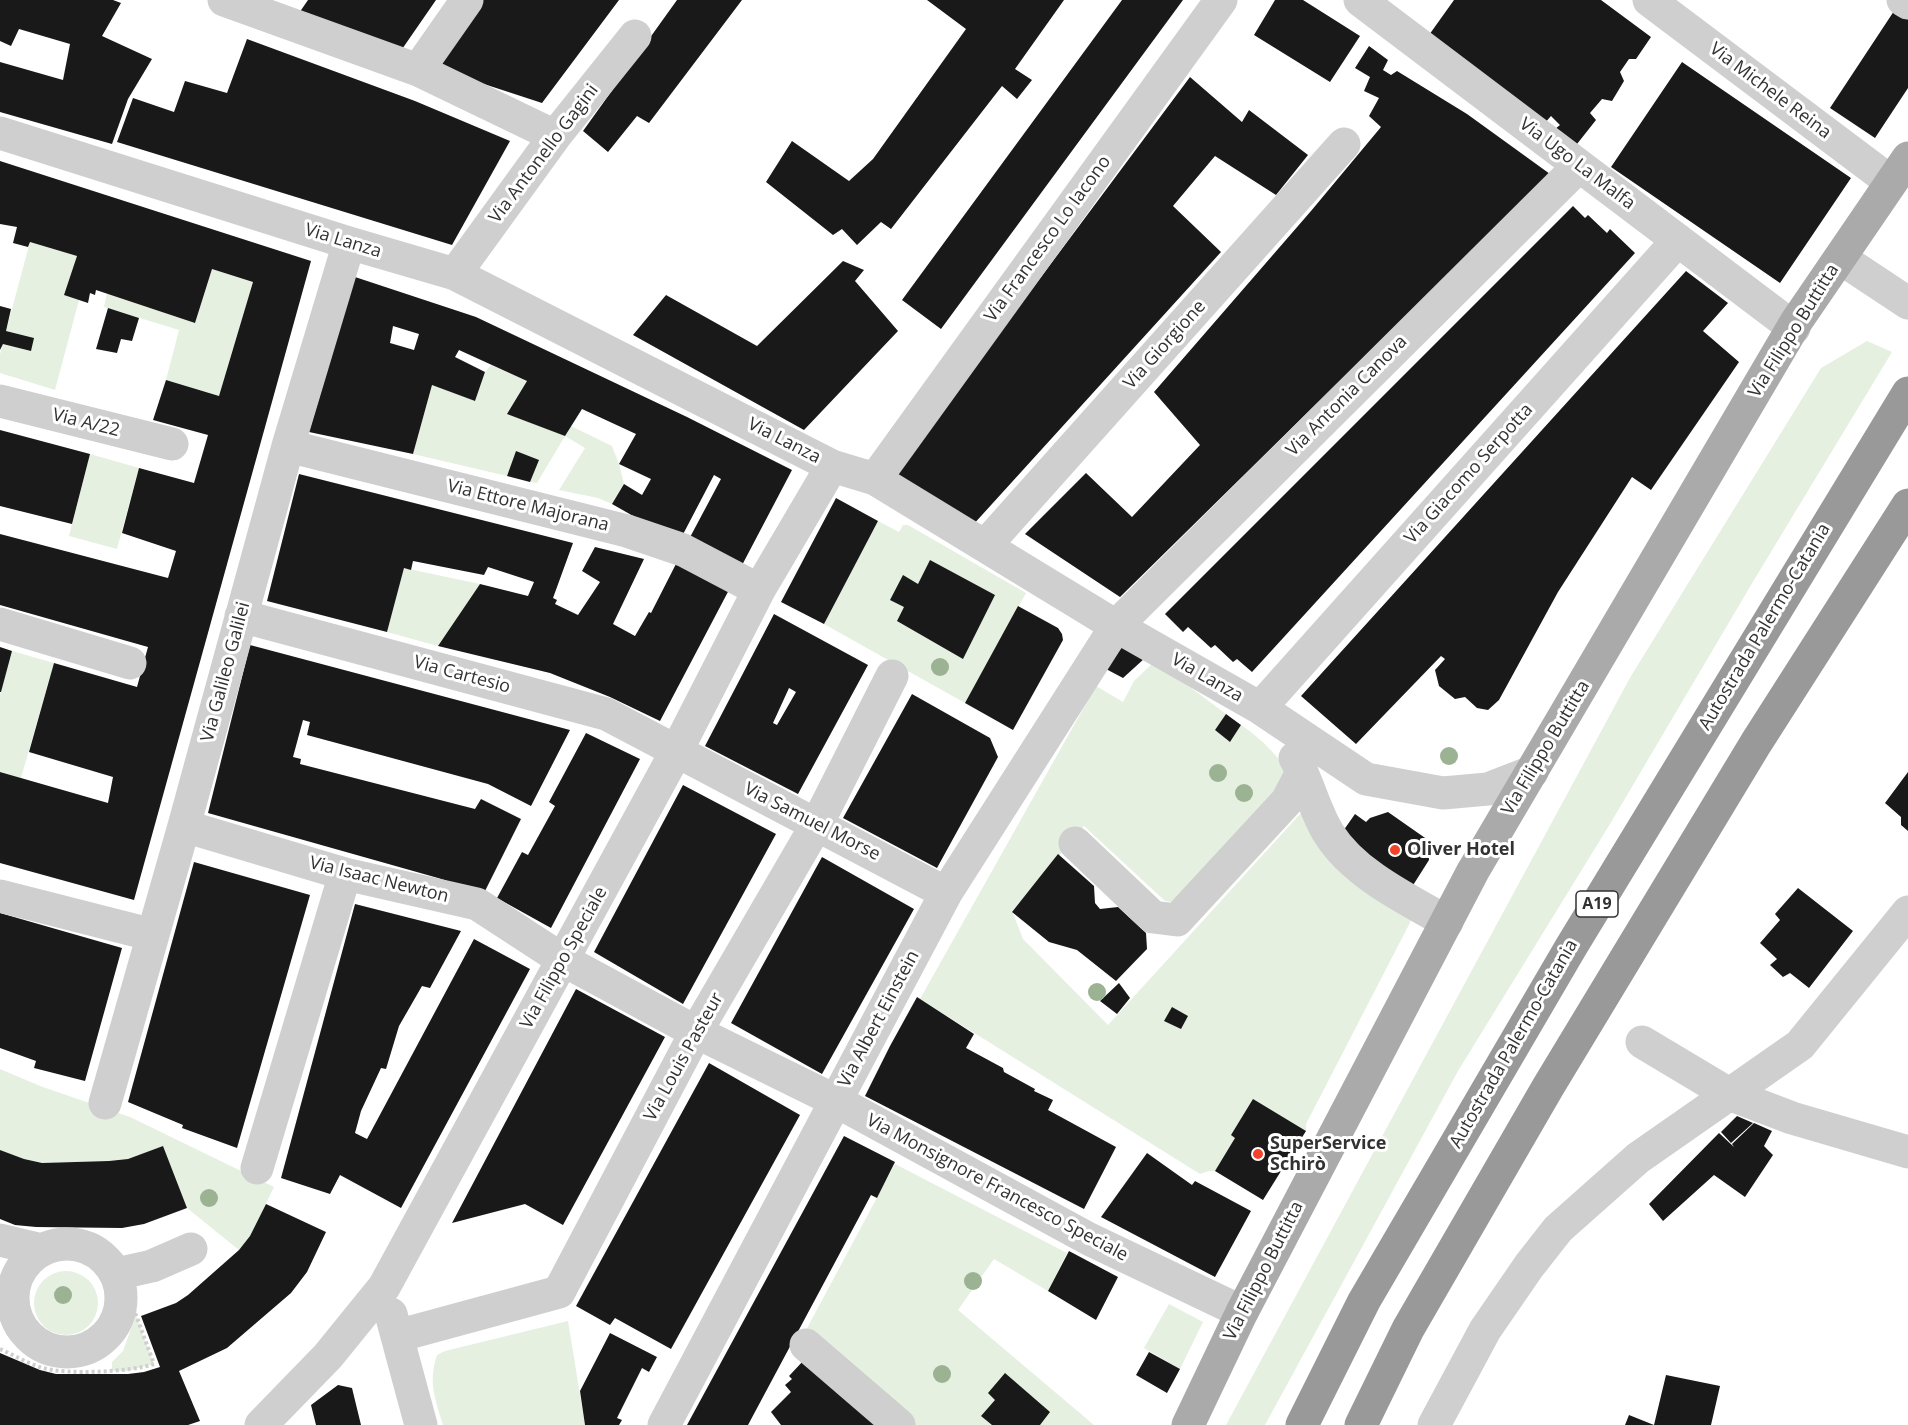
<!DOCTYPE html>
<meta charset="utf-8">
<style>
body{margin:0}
canvas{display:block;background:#fff}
</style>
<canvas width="1908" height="1425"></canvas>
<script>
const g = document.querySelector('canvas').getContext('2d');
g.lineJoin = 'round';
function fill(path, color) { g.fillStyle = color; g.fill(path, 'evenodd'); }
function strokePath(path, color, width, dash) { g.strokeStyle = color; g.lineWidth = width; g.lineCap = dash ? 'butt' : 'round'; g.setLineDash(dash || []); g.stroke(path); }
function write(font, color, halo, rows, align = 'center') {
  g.font = font + ' "Open Sans",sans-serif'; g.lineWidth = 6; g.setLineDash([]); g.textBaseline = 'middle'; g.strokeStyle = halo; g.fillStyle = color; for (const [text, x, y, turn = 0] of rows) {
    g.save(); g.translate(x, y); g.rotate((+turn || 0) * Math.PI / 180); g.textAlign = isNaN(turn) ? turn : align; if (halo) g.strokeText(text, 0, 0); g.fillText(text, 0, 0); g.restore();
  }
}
fill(new Path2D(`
 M30,242L77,256L65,295L79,300L55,390L0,373V354L3,344L34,338L6,331Z
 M212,269L253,282L219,396L166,380L179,330L104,307L107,293L195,323Z
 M1867,341L1892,352L1754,580L1610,824L1458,1071L1265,1425H1226L1631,676L1821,368Z
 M491,365L527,381L508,414L565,436L571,426L612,446L619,464L624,484L612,504L598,498L559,490L585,448L565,436L537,483L530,482L538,460L516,451L507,476L413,454L432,385L475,401L485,372Z
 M90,454L139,468L117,549L69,536Z
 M878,521L899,532L903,525H908L1026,593L965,703L824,624Z
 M404,568L480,584L438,646L387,632Z
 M12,651L54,663L21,778L0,772V695Z
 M1155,661L1226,714L1215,730L1230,742L1241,725C1262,739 1277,755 1291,776L1176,903L1165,901L1084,826L1012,911L1023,939L1108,1025L1301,813L1416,911L1306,1124V1131L1253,1100L1235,1138L1215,1171H1209L1200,1174L920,999L1096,686L1123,702L1134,681Z
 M0,1069L40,1086L130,1117L274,1187L250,1236L239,1250L187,1208L163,1146L128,1159L109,1161L42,1163L24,1159L0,1150Z
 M895,1164L1067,1253L1048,1291L994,1259L958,1310L1094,1425H912L805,1332Z
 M34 1303a32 32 0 1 1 64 0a32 32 0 1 1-64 0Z
 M1169,1304L1203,1322L1180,1369L1144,1348Z
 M136,1315L154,1364L127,1371H112V1362L123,1351Z
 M568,1321L585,1425H443C435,1398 428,1383 437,1355L445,1351Z`), '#e5f0e0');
fill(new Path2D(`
 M0,0H113L121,3L102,36L152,59L128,99L112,144L0,112V62L63,80L70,44L19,29L11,46L0,41Z
 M308,0H436L398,55L297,16Z
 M481,0H619L542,103L432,67Z
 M677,0H742L649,123L637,116L608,152L583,131Z
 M927,0H1064L1015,69L1032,80L1017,99L1002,86L891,229L881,222L857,245L842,229L833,235L766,182L792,141L849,181L873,159L966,29Z
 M1122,0H1183L941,329L902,300Z
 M1275,0H1303L1360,36L1330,82L1254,35Z
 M1454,0H1601L1651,37L1636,59H1629L1620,72L1624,81L1612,101L1602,99L1590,113L1596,120L1577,144L1555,129L1560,125L1551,116L1544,124L1429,35Z
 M1896,8L1908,16V88L1875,138L1830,108Z
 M247,39L415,101L510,141L452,245L117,142L133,98L174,112L185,81L227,93Z
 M1369,46L1388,60L1383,70L1391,75L1397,71L1467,114L1550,174L1120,597L1025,534L1086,473L1132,517L1200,445L1154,392L1311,211L1381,127L1369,116L1379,98L1364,91L1370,77L1355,68Z
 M1682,62L1851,178L1780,283L1611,167Z
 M1190,77L1242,122L1249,110L1308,155L1276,195L1215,156L1173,206L1221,252L972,526L895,473Z
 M0,161L311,261L134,900L0,863V772L108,803L113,777L29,752L54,663L137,687L148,647L0,605V534L168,578L176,551L122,533L139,468L194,483L208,435L153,420L166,380L219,396L253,282L212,269L195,323L96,290L95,295L90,293L88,303L64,295L77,256L30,242L28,247L13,243L17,227L0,224Z
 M1573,206L1585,218L1588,215L1607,233L1610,229L1635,253L1252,672L1237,659L1233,662L1215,645L1211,648L1188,627L1183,632L1165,614Z
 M843,261L864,270L855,281L898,331L804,430L633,335L666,295L757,346Z
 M1686,271L1728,303L1703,331L1739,362L1651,490L1632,477L1558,592L1499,700L1488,710L1477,708L1465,697L1455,699L1439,686L1435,670L1445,659L1441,656L1356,744L1301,696Z
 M355,277L476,317L687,417L792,470L740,569L688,541L721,479L714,475L679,542L612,504L624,484L642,495L651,479L619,464L636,434L582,409L565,436L507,414L527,381L459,350L455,357L485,372L475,401L432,385L413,454L309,432ZM393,326L419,334L414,350L390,343Z
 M0,306L11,309L6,331L34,338L31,351L3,344L0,350Z
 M108,308L139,318L132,341L121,339L117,353L96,349Z
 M0,430L90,454L72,524L0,506Z
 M516,451L539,460L530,482L507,476Z
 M299,474L573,543L553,598L557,600L555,604L578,615L600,582L582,571L595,547L644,559L613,624L635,636L649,612L651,613L678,560L730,588L660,721L610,697L550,673L438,646L480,584L528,596L534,582L488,567L484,575L413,561L411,570L404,568L387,632L267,601Z
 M836,498L878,521L824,624L781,602Z
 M930,560L995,595L963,659L897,621L904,607L890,600L903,575L918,584Z
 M1018,606L1058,628L1062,634L1063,640L1013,730L965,703Z
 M774,614L868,665L798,794L705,746ZM789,688L796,692L777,725L773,723Z
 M1124,644L1145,658L1123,678L1106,669Z
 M250,645L570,730L531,806L488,784L307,735L310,722L303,720L293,757L301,759L300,764L475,809L481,799L521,819L484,893L438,878L208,813Z
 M0,647L12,651L1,692H0Z
 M912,694L990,738L998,757L937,868L843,818Z
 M1226,714L1241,725L1230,742L1215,730Z
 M586,733L640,759L551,928L497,898L522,852L528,855L555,806L549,802Z
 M1908,772V831L1901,825V817L1885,803Z
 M683,785L776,834L683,1004L594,952Z
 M1388,812L1428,840L1429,860L1410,890L1341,834L1355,814L1366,822L1370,818Z
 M1058,854L1094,886L1095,903L1100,909L1118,907L1146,933L1147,949L1116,981L1077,950L1049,942L1012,912Z
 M822,857L914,909L822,1074L731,1023Z
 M194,862L310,895L237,1148L182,1128L183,1125L128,1102Z
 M1798,888L1853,931L1809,988L1790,973L1783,977L1770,965L1777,959L1760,943L1780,920L1775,914Z
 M355,904L461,931L430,988L422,986L399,1026L386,1069L381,1068L361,1111L355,1133L367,1139L474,939L530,969L401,1208L340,1175L330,1194L281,1178Z
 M0,913L122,948L85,1081L34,1068L36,1061L0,1048Z
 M1119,983L1130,998L1117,1014L1100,1001Z
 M576,989L665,1037L563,1225L525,1204L452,1223Z
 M917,997L974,1034L966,1048L1003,1068L1004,1072L1035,1089L1034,1091L1053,1100L1048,1110L1116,1147L1084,1209L865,1096L890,1046Z
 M1172,1007L1188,1016L1181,1029L1164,1021Z
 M709,1063L800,1115L671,1349L615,1318L610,1325L576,1306Z
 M1253,1099L1306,1131L1263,1200L1215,1171L1235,1138L1231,1135Z
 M1737,1116L1753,1123L1731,1143L1721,1132Z
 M1754,1123L1772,1131L1764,1146L1773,1155L1745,1197L1714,1175L1663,1221L1649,1204L1719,1133L1734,1147L1732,1144Z
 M844,1136L895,1162L877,1198L871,1195L748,1425H687Z
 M163,1146L187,1208L144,1224L122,1228L36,1227L15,1225L0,1219V1150L24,1159L42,1163L109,1161L128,1159Z
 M1147,1153L1192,1185L1195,1181L1251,1211L1215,1277L1101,1217Z
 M266,1204L326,1232L307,1272L291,1293L227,1348L179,1371L200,1421L188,1425H0V1353L40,1370L56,1374H128L144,1372L160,1367L141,1316L176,1303L188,1295L239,1250L250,1236Z
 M1069,1251L1118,1277L1096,1320L1048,1291Z
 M610,1333L657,1357L649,1372L642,1368L617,1418L622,1420L619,1425H585L580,1391Z
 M1149,1352L1180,1369L1167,1393L1136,1375Z
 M804,1360L880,1425H781L771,1412L791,1392L785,1385L792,1379L789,1376Z
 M1005,1373L1050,1412L1040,1425H992L981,1416L995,1400L988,1393Z
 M1666,1375L1720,1386L1711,1425H1625L1629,1415L1654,1425Z
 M338,1385L352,1388L361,1425H316L311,1405Z`), '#191919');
strokePath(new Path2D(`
 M0,1349C14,1355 28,1364 43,1368C67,1375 131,1372 154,1364L136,1315L123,1309`), '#cfcfcf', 4, [3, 3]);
strokePath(new Path2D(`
 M224,0L418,70L555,136
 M1360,0L1794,328
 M1649,0L1891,182
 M1903,0L1908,3
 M418,70L467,0
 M0,133L349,243L455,274L832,466L875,479L1116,626L1260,708L1366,779L1443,793L1488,789L1532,772
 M1840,258L1908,303
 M455,274L555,136L635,36
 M0,401L172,444
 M288,446L627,531L683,550L759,590
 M875,479L1221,0
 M985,546L1344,144
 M241,616L606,714L946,893
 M0,624L130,663
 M1260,708L1678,240
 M1295,758C1308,781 1315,812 1329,834C1354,874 1407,899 1447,922
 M184,826L345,874L477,904L563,960L696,1032L836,1101L1089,1239L1242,1312
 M1075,843L1153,917L1177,920L1287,801L1302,772
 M0,896L153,935
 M1642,1042L1729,1094L1792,1118L1908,1152
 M105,1103L184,826L288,446L349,243
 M257,1168L345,874
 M0,1240L42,1250
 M13 1298a54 54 0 1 1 108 0a54 54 0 1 1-108 0Z
 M116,1274L152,1266L191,1249
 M391,1314L421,1425
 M397,1336L559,1292L696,1032L817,824L892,676
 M806,1345L899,1425
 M261,1425L328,1356L384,1287L676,752L759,590L832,466
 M664,1425L946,893L1116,626L1579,166
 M1434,1425L1485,1330L1529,1266L1558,1229L1638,1158L1800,1045L1908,912`), '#cfcfcf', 33);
strokePath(new Path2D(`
 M1188,1425L1242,1312L1473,871L1796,322L1908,158`), '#aaa', 33);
strokePath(new Path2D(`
 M1302,1425L1364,1301L1571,947L1908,393
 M1361,1425L1408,1329L1548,1087L1756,743L1908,505`), '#999', 33);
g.fillStyle = '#9bb293';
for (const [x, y] of [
 [940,667],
 [1449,756],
 [1218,773],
 [1244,793],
 [1097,992],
 [209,1198],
 [973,1281],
 [63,1295],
 [942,1374]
]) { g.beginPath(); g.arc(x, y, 9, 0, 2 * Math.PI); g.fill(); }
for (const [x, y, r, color] of [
 [1395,850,6,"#f3432a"],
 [1258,1154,6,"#f3432a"]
]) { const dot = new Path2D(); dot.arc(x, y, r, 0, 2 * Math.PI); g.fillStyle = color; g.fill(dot); strokePath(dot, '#fff', 2); }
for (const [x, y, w] of [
 [1597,904,42]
]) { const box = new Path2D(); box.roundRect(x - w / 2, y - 13, w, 26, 4.5); g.fillStyle = '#fff'; g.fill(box); strokePath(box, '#323232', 1.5); }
write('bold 16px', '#323232', null, [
 ["A19",1597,904]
]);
write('18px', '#323232', '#fff', [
 ["Via Michele Reina",1770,91,37],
 ["Via Antonello Gagini",544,154,-53],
 ["Via Ugo La Malfa",1577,164,37],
 ["Via Francesco Lo Iacono",1048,239,-54],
 ["Via Lanza",343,241,17],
 ["Via Filippo Buttitta",1794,331,-58],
 ["Via Giorgione",1165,345,-48],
 ["Via Antonia Canova",1347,396,-45],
 ["Via A/22",86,423,14],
 ["Via Lanza",784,441,27],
 ["Via Giacomo Serpotta",1469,474,-48],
 ["Via Ettore Majorana",528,506,14],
 ["Autostrada Palermo-Catania",1765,627,-59],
 ["Via Galileo Galilei",226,672,-75],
 ["Via Cartesio",462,675,15],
 ["Via Lanza",1207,678,30],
 ["Via Filippo Buttitta",1546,748,-59],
 ["Via Samuel Morse",812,822,27],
 ["Via Isaac Newton",379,880,14],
 ["Via Filippo Speciale",564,958,-61],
 ["Via Albert Einstein",879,1019,-62],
 ["Autostrada Palermo-Catania",1514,1044,-60],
 ["Via Louis Pasteur",684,1057,-61],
 ["Via Monsignore Francesco Speciale",997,1188,28],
 ["Via Filippo Buttitta",1264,1271,-63]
]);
write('bold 18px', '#323232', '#fff', [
 ["Oliver Hotel",1407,850],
 ["SuperService",1270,1144],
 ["Schirò",1270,1165]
], 'left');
</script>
